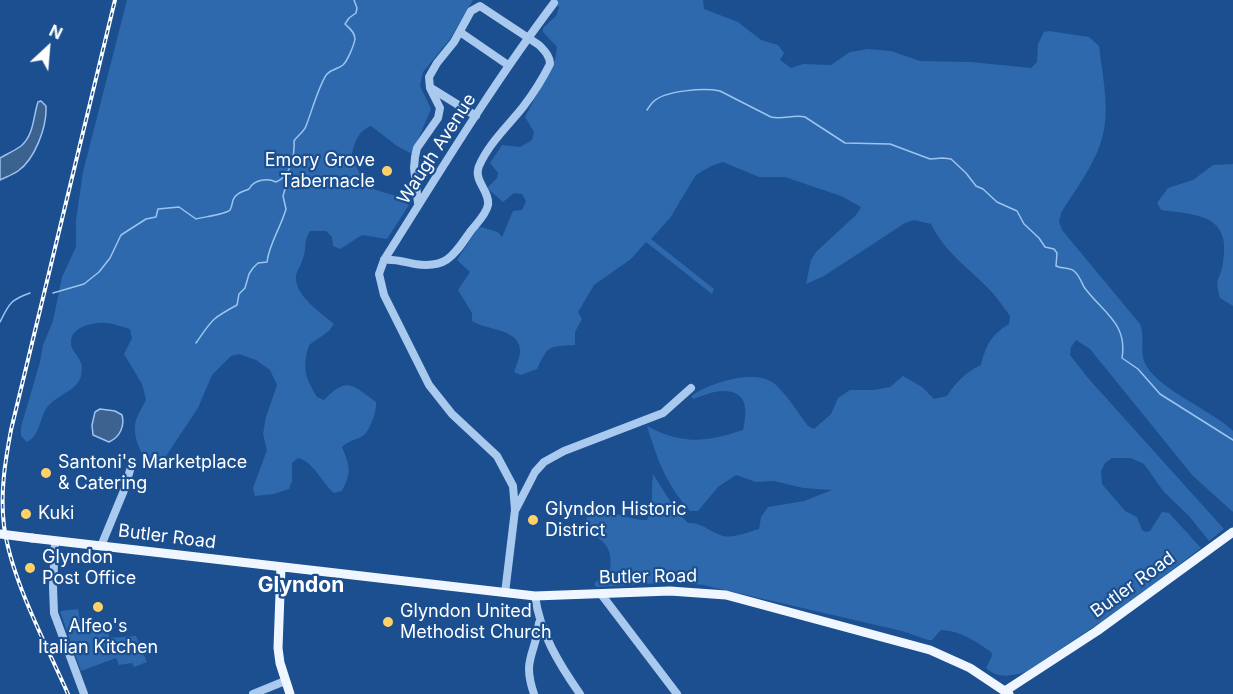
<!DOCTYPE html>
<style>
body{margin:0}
#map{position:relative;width:1233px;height:694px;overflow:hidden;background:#1b4f8f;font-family:Inter,sans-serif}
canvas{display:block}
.north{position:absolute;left:18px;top:18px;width:60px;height:60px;-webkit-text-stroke:4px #1b4f8f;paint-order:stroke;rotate:26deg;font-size:16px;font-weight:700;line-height:24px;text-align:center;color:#fff}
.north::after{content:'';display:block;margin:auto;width:21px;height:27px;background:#fff;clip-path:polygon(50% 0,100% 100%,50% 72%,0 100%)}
</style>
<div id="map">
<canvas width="1233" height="694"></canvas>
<div class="north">N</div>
</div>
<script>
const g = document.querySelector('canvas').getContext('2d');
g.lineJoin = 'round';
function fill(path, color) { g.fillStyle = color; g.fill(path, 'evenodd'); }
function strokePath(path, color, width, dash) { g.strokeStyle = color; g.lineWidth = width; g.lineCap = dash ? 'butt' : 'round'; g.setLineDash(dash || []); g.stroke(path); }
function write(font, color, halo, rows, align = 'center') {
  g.font = font + ' Inter,sans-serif'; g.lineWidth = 4.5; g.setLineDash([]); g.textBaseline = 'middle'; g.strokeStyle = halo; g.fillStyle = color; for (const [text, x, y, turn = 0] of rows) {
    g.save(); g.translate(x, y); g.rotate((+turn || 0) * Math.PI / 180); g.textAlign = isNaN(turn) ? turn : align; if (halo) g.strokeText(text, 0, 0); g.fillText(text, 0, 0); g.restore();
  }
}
fill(new Path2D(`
 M127,0H473L450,39L423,72L420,86L431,109L412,154L397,146L371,126C357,131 354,145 351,158C358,169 365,187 379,191C391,195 400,195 409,205L387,239L362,235L340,249L333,246L332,237L326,231H310C303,242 307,248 303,258C302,264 297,270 296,276C294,295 321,313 334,324L329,331L309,345C302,368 305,377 317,397L324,400C347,376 352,385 376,402C377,411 371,428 364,435C357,440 349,440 342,447C350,467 352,471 342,491L334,493C321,482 314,462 298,458L292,463V481L289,489L274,494L255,496L253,488L267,450L263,434L266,417L277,385L270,370L256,360L239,354L231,356L212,375L198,408L164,459L156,464C147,461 143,457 139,447C131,426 135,420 146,400L142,384L124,354L132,338L130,329C123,327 115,324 107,323C95,322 70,326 71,343C71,354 86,358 81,376C78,389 59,395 50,404C39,414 42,434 27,442L21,436V427L40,362L43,345L53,321L62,277L76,247V220L83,172Z
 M555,0H703L704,9L738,22L761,40L778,45L784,53L780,60L791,68L803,64L831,65L850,52L868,49L891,51L920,61L971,62L1031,68L1037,62L1038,44L1044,32L1049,31L1089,37L1099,46C1102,73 1109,103 1104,130C1098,161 1077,187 1061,213L1059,222L1062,230L1140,324C1145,336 1140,349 1144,361C1154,388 1212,410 1233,431V512L1193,476L1090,349L1076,340L1071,347L1070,355L1088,378L1224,529L1209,541L1189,516L1164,492L1144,464L1131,458H1112L1105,463L1101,471L1102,484L1125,511L1137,517L1142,530L1146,532L1150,531L1162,512L1169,513L1201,548L1122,608L1026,672C1011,676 998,679 986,668L992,656L991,652C975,641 961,631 941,630L932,640H928L902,631L703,585L676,582L597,587L594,584L602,576L610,574C613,546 606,542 583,528L588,516C609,506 627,521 647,520C654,507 651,488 653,474L677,512L688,523C703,523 707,530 720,535C731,540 747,532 759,529L761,517L768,507L804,501L832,490L803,488L774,481L756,482L736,475L718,487L698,511H690C665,482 658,461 647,426C682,445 706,442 743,430C747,413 749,392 725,391C715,390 702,396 693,399L691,396C709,383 757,367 776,385C788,396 798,413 808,426L814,429L831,414L838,398L850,390H874L890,387L903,376L922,387L934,399L947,396C956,382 966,372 981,365C986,345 991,335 1009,324L1010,316C1003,306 995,295 987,287C966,266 944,251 931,224L914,220L905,223L824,276L806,284L811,260L816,252L856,215L861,207L841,196L785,177H759L723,162L711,166L696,175L670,218L651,239L714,289L712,294L646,242L631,259L594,285L578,312L582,319L575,332V345C548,347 549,344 537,369L521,375L514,372C516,366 519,359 520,353C522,328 487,331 472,321V313L458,290L470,272L457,260L478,228L481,227L498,232L502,237L513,211L522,210L526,201L522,194L514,193L503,202L487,188L497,178L498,173L490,163L502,145L520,147L532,140L534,132L525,117L555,60L557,47L543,32V28L556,16L559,8Z
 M1233,164V306L1220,298C1214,276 1220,282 1223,263C1232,214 1197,215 1161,210L1157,203L1168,188L1193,180L1213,165Z
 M78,609L82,631L108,623L109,638L136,636L147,662L134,667L132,663L119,665L116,658L81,671L60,611Z`), '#2e69ad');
const water = new Path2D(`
 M41,101L46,106C47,127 35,159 18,171C12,175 6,177 0,180V158C7,154 14,151 21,146C34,135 33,117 38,102Z
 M100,409L115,411L122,415C125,426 120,437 109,442L93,435L92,425L95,412Z`);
fill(water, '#3c6290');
strokePath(water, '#9cc4f0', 1.5);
strokePath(new Path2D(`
 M647,110C649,107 651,104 653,102C665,90 705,88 720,91L771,117C783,120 794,114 805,117L845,143L890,144L930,159L943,158L951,159L966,173L976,186L983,189L997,202L1017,211L1024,224L1039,238L1045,247L1054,249L1057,253L1056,266C1062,269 1069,267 1074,271C1079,275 1081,281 1084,287C1102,312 1128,323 1122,358L1138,369L1160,394L1233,440
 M53,293L84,284L99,272L110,258L121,235L146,219L156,217L158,209L179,207L196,219C203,217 227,214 230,210C232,207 232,204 233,200C236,193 242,192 249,189C254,179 268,178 276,182C291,176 295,155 294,141C297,136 304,132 306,126C311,114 319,84 327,74C332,69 338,69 343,65C348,60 354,45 355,39C355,32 349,28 345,24L349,18L356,13L357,8L354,0
 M0,322C9,304 10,300 30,293
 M196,343C212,320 211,319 237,305L239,294L245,288L249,274L253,268L258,263L267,262C269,244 281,227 286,209L283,196L287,182L286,176`), '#9cc4f0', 1.5);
strokePath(new Path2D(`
 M460,32L508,65
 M431,88L476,116
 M384,260C395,259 404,262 415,264C447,269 454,255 470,232C476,224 486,215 488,205C490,191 473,181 479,166C489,143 508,126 523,107C533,94 543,78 550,64C550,56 544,50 539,45L480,6L471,11L454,42L437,63L429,77L430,88L440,108L438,118L417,148L415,157L414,168L418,203
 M516,509L535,472L544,462L564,451L663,413L691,388
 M55,541L53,587L54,613L84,694
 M101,546L125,488L130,470
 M505,593L515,510L513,486L497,456L452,414L429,385L384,295L379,274L384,260C439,173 492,85 554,3
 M601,594L677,694
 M535,596C540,633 559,664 580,694
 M253,694L285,681
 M534,694C522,659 535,656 539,623`), '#a9c9ee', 8);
strokePath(new Path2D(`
 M32,538L535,596L670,591L726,595L930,650L970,668L1009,694
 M281,567L278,648L280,663L290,694
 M1005,691L1097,631L1233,532`), '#f0f6ff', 9);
const rail = new Path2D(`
 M68,694C46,644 11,579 4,526C0,493 5,462 11,430L115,0`);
strokePath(rail, '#fff', 4);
strokePath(rail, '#1b4f8f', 1.5, [4.5]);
strokePath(new Path2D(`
 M0,534L32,538`), '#f0f6ff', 9);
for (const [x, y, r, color] of [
 [387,171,6,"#ffd166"],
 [46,473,6,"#ffd166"],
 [26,514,6,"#ffd166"],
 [533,520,6,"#ffd166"],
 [30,568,6,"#ffd166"],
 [98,607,6,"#ffd166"],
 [388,622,6,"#ffd166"]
]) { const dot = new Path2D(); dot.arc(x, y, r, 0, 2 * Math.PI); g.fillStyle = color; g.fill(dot); strokePath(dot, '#1b4f8f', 2); }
write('18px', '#fff', '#1b4f8f', [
 ["Waugh Avenue",437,149,-57],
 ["Butler Road",167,537,7],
 ["Butler Road",648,577,-1],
 ["Butler Road",1133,585,-36]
]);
write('18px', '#fff', '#1b4f8f', [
 ["Emory Grove",375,161,"right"],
 ["Tabernacle",375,182,"right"],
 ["Santoni's Marketplace",58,463],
 ["& Catering",58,484],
 ["Glyndon Historic",545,510],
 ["District",545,531],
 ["Kuki",38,514],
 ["Glyndon",42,558],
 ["Post Office",42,579],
 ["Glyndon United",400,612],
 ["Methodist Church",400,633],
 ["Alfeo's",98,627,"center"],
 ["Italian Kitchen",98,648,"center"]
], 'left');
write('bold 21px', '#fff', '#1b4f8f', [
 ["Glyndon",301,586]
]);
</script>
